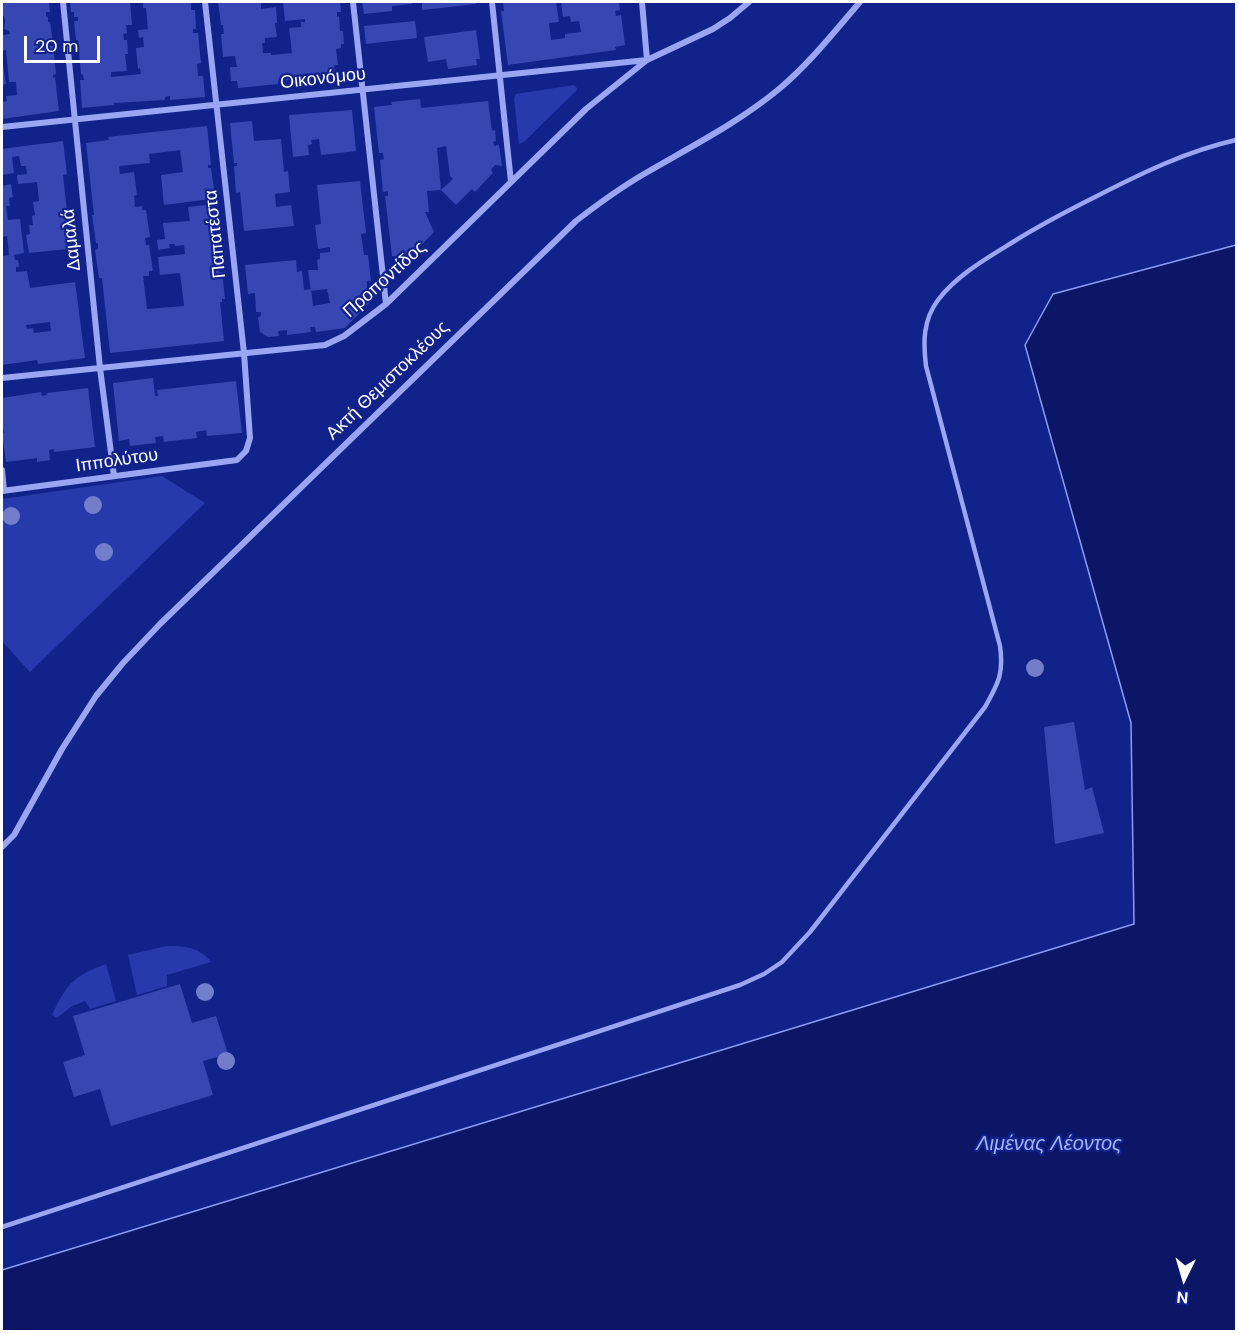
<!DOCTYPE html>
<meta charset="utf-8">
<style>
body{margin:0}
#map{position:relative;width:1238px;height:1333px;overflow:hidden;background:#12228b;font-family:"DM Sans",sans-serif}
canvas{display:block}
.frame{position:absolute;inset:0;border:3px solid #fff;pointer-events:none}
.north{position:absolute;left:1154px;top:1249px;width:60px;height:60px;-webkit-text-stroke:4px #12228b;paint-order:stroke;rotate:185deg;font-size:16px;font-weight:700;line-height:24px;text-align:center;color:#fff}
.north::after{content:'';display:block;margin:auto;width:21px;height:27px;background:#fff;clip-path:polygon(50% 0,100% 100%,50% 72%,0 100%)}
.scale{position:absolute;left:24px;top:36px;width:76px;height:27px;box-sizing:border-box;border:3px solid #fff;border-top:0;padding-left:8px;font-size:18px;line-height:21px;white-space:nowrap;color:#fff;-webkit-text-stroke:4px #12228b;paint-order:stroke}
</style>
<div id="map">
<canvas width="1238" height="1333"></canvas>
<div class="frame"></div>
<div class="north">N</div>
<div class="scale">20 m</div>
</div>
<script>
const g = document.querySelector('canvas').getContext('2d');
g.lineJoin = 'round';
function fill(path, color) { g.fillStyle = color; g.fill(path, 'evenodd'); }
function strokePath(path, color, width, dash) { g.strokeStyle = color; g.lineWidth = width; g.lineCap = dash ? 'butt' : 'round'; g.setLineDash(dash || []); g.stroke(path); }
function write(font, color, halo, rows, align = 'center') {
  g.font = font + ' "DM Sans",sans-serif'; g.lineWidth = 4.5; g.setLineDash([]); g.textBaseline = 'middle'; g.strokeStyle = halo; g.fillStyle = color; for (const [text, x, y, turn = 0] of rows) {
    g.save(); g.translate(x, y); g.rotate((+turn || 0) * Math.PI / 180); g.textAlign = isNaN(turn) ? turn : align; if (halo) g.strokeText(text, 0, 0); g.fillText(text, 0, 0); g.restore();
  }
}
fill(new Path2D(`
 M574,85L577,88L576,91L524,142L519,144L514,98L516,94Z
 M162,476L205,503L30,672L2,641V499Z
 M167,946C184,946 200,947 211,962L167,975V986L137,995L128,955Z
 M106,964L116,1001L90,1009L85,1001L72,1006L57,1018L52,1015C67,983 74,976 106,964Z`), '#273aac');
const water = new Path2D(`
 M1236,245V1331H2V1270L1134,924L1131,723L1025,345L1053,294Z`);
fill(water, '#0b1667');
strokePath(water, '#8b9cf4', 1.5);
fill(new Path2D(`
 M2,2H49L50,12H46V16L48,17V22H50L53,42L50,43V46H53L56,74L53,75V78L55,77L59,111L2,119V102L7,101L6,96L17,95L16,82H9L6,50L2,51V35L10,34L9,31L4,29L5,21L4,16H2Z
 M70,2H130L132,25H126L127,33L123,34L124,40H127L128,54H125L127,71L111,72V77L141,74L140,68L138,69L136,48L144,47L143,37L139,38L138,30L148,29L146,8H143V2H191V10H195L196,29H193V33H198L201,63L197,64L198,76H203L205,97L170,100V96L165,97V100L114,103V105L82,108L80,80H84L83,75L81,74L78,40H76L74,21H78V17H74V12H71Z
 M218,2H261V9L276,7L277,23H275L277,37L265,38V43H262L263,53H271V55L292,53L289,28L301,27V22H305V19L285,21L283,2H340L341,12H337V17L339,16L340,31H343L344,44H341V48L336,49L338,65H334L335,76L278,81V84L238,88L237,81H231L230,67H237L235,56L223,57L221,34H224L223,25H221Z
 M362,2H412V4L392,6V11L364,14Z
 M422,2H475L476,4L422,10Z
 M503,2H556L559,22L549,23L551,40L565,38V34L581,32L579,21L571,22L570,16L563,17L561,2H619L620,10L615,11L616,16L621,15L625,45L615,47L616,50L508,65L501,11H504Z
 M415,21L417,38L366,44L364,26Z
 M476,30L480,59H476L477,65L448,69L446,59L428,62L424,37Z
 M2,64H3L6,84L2,85Z
 M420,99L421,108L488,101L492,131L495,130L496,141L493,142L494,146L499,145L502,166L495,165L491,170L493,173L475,192L472,189L456,205L441,190L453,179L450,176L446,146L437,148L441,190L427,191L429,212H425L434,232L408,259L392,256L385,196H388V191L383,192L380,160L384,159L383,153H379L374,107L392,105L391,102Z
 M352,110L356,151L321,155L319,139L311,140L312,144L308,145L309,155L293,157L289,115Z
 M252,121L254,141L281,139L284,172L288,171L290,192L275,194L276,207L291,205L294,226L244,231L240,192L236,193L234,166H237V163H234L230,123Z
 M207,126L211,165H208V168H211L215,196L211,197V199L164,205L161,175L183,172L180,150L149,154L150,163L119,166L120,174L134,172L137,195L134,196L135,207L142,206V210H146L150,237L145,238L146,245H149L153,271H149V276H143L147,309L184,306L180,273L160,275L158,257L185,254L184,245L175,246V244H169L170,248L158,250L157,240L165,239L163,223L190,221L188,207L214,204L217,230H214L219,272H222L225,299H222V302H220L224,341L110,353L102,278H99L95,250L98,249V243H96L92,215H94L86,143L109,140L108,137Z
 M63,141L67,174L63,175L67,212H65L66,218H70L73,244L66,245L67,249L29,253L26,235L30,234L29,225H33L32,216L35,215L33,202L39,201L37,182L18,184L17,175L27,174L26,166H21L19,156L12,157L14,173L2,175V149Z
 M360,181L366,233L361,234L364,255H368L371,281H367V288H373L375,297L345,328L316,332L315,327H310L311,332L287,335V330L278,331L279,336L268,337L260,332L258,317L261,316V312H256L255,293L248,294L245,265L296,260L297,272L302,271L304,290L311,289L313,306L330,303L327,289L311,291L308,270H318L317,260L320,259V253L330,252V247L318,249L315,225L321,224L317,185Z
 M11,184L13,197L9,198L10,206H6L8,220L20,219L24,253L14,255L15,260H18L19,267H16V272L27,271L30,288L75,282L85,358L38,364L37,360L2,365V256L9,255L7,236L2,237V186ZM50,322L51,331L34,333L33,328L27,329L26,325Z
 M153,378L155,396H158L157,390L236,381L242,433L207,436L206,430L196,432L197,438L164,442L163,436L155,437L156,443L130,446L129,439L119,441L113,383Z
 M88,388L95,447L54,452V449L49,450L50,460L37,462V458L6,462L2,433H4L2,421V398L41,392L42,396L47,395V393Z
 M1074,722L1085,790L1092,787L1104,833L1055,844L1044,727Z
 M180,984L192,1023L216,1016L228,1054L203,1061L213,1095L111,1126L100,1089L74,1097L63,1062L85,1055L73,1016Z`), '#3647b3');
strokePath(new Path2D(`
 M2,1227L740,985L764,974L782,962L810,932L985,707C998,684 1004,674 1000,646L926,366C923,342 923,320 938,300C957,275 987,258 1013,242C1040,225 1069,210 1097,196C1142,173 1187,151 1236,140`), '#9aa6f1', 4.5);
strokePath(new Path2D(`
 M63,2L100,368L114,476
 M353,2L386,304
 M492,2L511,182
 M642,2L647,60
 M2,127L647,60
 M2,378L325,345L344,336L386,304L586,109L647,60L713,29L730,18L749,2
 M2,470L4,491
 M2,491L237,460L246,451L250,438L244,353L205,2
 M2,847L14,835L62,749L96,696L123,663L160,624L576,221C598,204 620,188 644,174C690,147 738,123 779,89C810,63 834,32 860,2`), '#9aa6f1', 6);
g.fillStyle = '#727ec9';
for (const [x, y] of [
 [93,505],
 [11,516],
 [104,552],
 [1035,668],
 [205,992],
 [226,1061]
]) { g.beginPath(); g.arc(x, y, 9, 0, 2 * Math.PI); g.fill(); }
write('18px', '#fff', '#12228b', [
 ["Οικονόμου",323,79,-6],
 ["Παπατέστα",216,234,-96],
 ["Δαμαλά",72,240,-96],
 ["Προποντίδος",385,280,-42],
 ["Ακτή Θεμιστοκλέους",388,381,-44],
 ["Ιππολύτου",117,461,-8]
]);
write('italic 20px', '#a5b2f8', '#12228b', [
 ["Λιμένας Λέοντος",1049,1145]
]);
</script>
